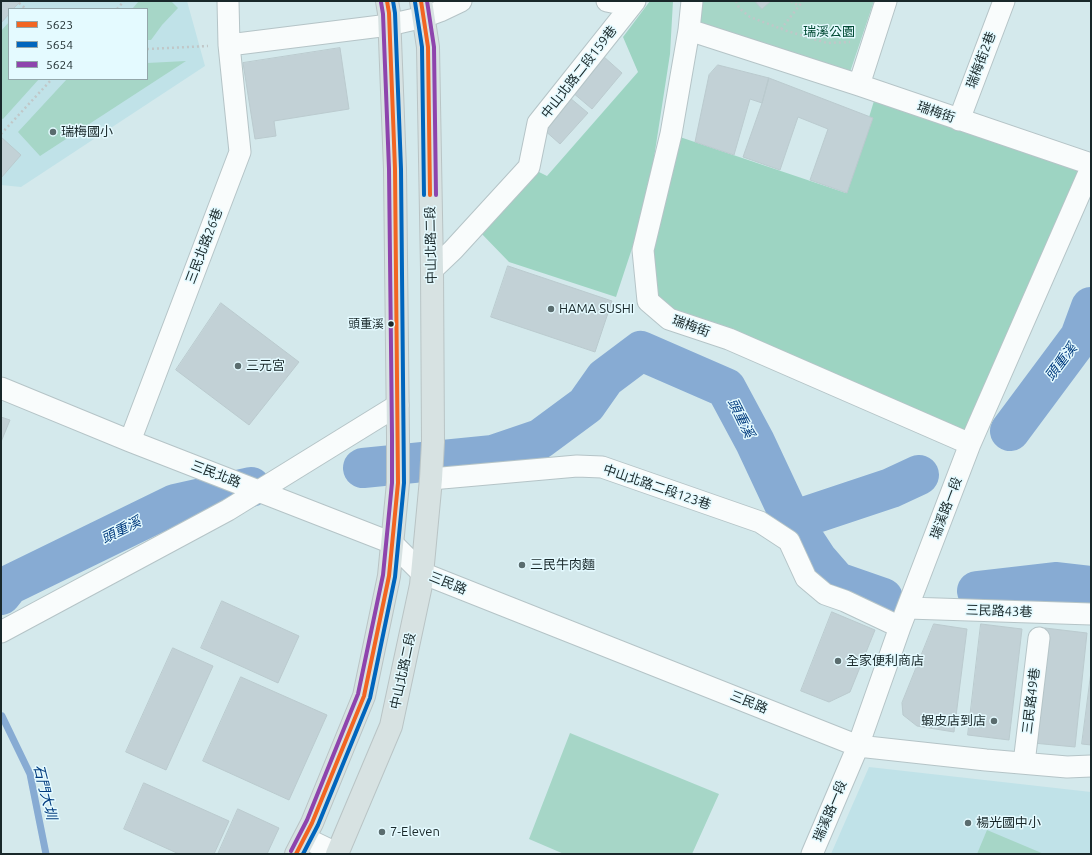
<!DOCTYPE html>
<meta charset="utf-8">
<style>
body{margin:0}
#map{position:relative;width:1092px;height:855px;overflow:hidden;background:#d4e9ec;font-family:Ubuntu,sans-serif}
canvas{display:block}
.frame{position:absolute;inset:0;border:2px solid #19282a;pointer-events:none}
.legend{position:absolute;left:8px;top:8px;width:140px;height:72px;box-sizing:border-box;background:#e4faff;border:1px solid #93a6aa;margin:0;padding:5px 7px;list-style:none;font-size:12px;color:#19282a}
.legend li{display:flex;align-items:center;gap:8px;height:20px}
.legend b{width:20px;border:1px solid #93a6aa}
</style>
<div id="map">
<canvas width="1092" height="855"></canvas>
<div class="frame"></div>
<ul class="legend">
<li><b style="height:5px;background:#f26522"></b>5623</li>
<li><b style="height:5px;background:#0065bd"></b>5654</li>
<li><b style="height:5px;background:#8e44ad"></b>5624</li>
</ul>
</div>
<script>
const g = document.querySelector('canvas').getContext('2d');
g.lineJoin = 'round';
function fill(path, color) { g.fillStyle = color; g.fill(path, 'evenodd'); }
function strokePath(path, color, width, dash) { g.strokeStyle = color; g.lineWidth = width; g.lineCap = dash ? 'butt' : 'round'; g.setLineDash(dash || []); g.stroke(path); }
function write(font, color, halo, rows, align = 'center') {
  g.font = font + ' Ubuntu,"Noto Sans TC",sans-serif'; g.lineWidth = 3; g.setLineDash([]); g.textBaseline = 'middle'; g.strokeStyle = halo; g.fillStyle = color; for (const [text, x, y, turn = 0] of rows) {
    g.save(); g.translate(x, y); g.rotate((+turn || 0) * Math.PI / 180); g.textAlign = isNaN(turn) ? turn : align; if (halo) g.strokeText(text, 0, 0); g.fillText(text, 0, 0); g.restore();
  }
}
fill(new Path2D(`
 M1,1H187L205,66L21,187L1,185ZM9,9H147V79H9Z
 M869,767L1091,792V854H831Z`), '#c0e2e8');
fill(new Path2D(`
 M139,1H171L178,8L162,25L151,40H147V9H132Z
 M702,1H874L850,72L699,22Z
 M9,22V79H39L3,119L1,118V31Z
 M186,61L40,156L18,132L67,79H147V63Z
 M570,733L719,794L692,854H564L529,839Z
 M987,830L1044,854H977Z`), '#a6d6c7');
fill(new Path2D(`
 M650,1H673L670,54L647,203L616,297L509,262L479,231L535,170L547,176L638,72L623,37Z
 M877,91L1091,164L970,444L648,301L643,250L671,134L846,193Z`), '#9dd4c2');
strokePath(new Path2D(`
 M2,716L30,774L46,854`), '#87abd3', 7);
strokePath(new Path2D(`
 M1010,431L1080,337L1091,307
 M363,468L493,455L540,439L586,405L605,378L641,351L726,388L755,442L792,521L817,559L837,582L883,598
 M792,521L891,488L919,475
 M977,591L1055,582L1091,586
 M1,595L9,585L175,504L251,487`), '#87abd3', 40);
const building = new Path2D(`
 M1,1H21L13,9H9V14L1,23Z
 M755,1H771L762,9Z
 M340,48L349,109L274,121L276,136L255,139L243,63Z
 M603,56L622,73L592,109L572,92Z
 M718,65L769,78L762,103L750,99L734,155L695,142L709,75Z
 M769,78L873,118L847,193L810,180L828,129L798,117L780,170L743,157L762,103Z
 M570,98L588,113L560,144L543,129Z
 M1,137L21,155L1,178Z
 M508,266L612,301L595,352L491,317Z
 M221,303L299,362L249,425L176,370Z
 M1,417L10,420L1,442Z
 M222,601L299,636L278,683L201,648Z
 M832,612L875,630L850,692L829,702L801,691Z
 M934,624L967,629L954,732L917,726L903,715L902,703Z
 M981,624L1022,629L1009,740L968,735Z
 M1045,628L1087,633L1075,747L1033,743Z
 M173,648L213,666L166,770L126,752Z
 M1091,672V745L1082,744Z
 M241,677L327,715L289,800L203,761Z
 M144,783L229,821L214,854H179L124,829Z
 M238,809L279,828L267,854H218Z`);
fill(building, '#c2d1d6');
strokePath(building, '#bacace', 1);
const minor = new Path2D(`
 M607,1L631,6L635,1
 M692,1L689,30L671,134L643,250L648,301L669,319L729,339L970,444
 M689,30L859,85L1091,164
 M229,45L389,25L424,17L440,11L461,1
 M859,85L886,1
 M959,120L1004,1
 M432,270L453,250L529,167L538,123L631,6
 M1,388L130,441L392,543L422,573L858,746L986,760L1067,767L1091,766
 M130,441L240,152L229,45L228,1
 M431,479L577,466L602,467L760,522L789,541L806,578L825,594L845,601L900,627
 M908,608L1091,614
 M1,632L228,510L398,405
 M1024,763L1039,638
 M305,838L338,854
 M812,854L858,746L900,627L970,444L1091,168`);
const major = new Path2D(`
 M296,854L312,823L364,696L389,576L398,483V436L395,169L389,13L387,1
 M337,854L391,726L421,585L431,479L433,442L432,270L428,47L421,1`);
strokePath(minor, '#b5c4c7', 23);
strokePath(major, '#b9c4c5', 24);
strokePath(new Path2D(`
 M736,1L739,8L750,17L787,31L827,43L850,42
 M791,1L799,6
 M19,3L26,9
 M117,9L124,1
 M781,29L803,1
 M147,49L208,46
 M1,134L52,79`), '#c0c7c8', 2.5, [2, 3]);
strokePath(minor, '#f9fcfc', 21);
strokePath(major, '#d7e2e2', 22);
strokePath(new Path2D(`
 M421,1L428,47L430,195
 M296,854L312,823L364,696L389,576L398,483L395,169L389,13L387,1`), '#f26522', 4);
strokePath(new Path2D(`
 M415,2L422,47L424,195
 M303,854L318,825L370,698L395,577L404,483L401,169L395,13L393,1`), '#0065bd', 4);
strokePath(new Path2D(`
 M427,1L434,47L436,195
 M291,851L307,820L358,694L383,575L392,483V436L389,169L383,14L381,2`), '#8e44ad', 4);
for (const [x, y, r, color] of [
 [53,132,4,"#5a6c6e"],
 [551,309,4,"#5a6c6e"],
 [391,324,3.5,"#19282a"],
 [238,366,4,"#5a6c6e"],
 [522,565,4,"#5a6c6e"],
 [838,661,4,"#5a6c6e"],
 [994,721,4,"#5a6c6e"],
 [968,823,4,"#5a6c6e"],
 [382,832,4,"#5a6c6e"]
]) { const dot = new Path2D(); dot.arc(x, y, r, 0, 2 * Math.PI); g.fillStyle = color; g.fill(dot); strokePath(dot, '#e4faff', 1.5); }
write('12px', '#19282a', '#e4faff', [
 ["頭重溪",384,324]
], 'right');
write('13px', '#014a33', '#e4faff', [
 ["瑞溪公園",829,32]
]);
write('13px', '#19282a', '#e4faff', [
 ["瑞梅街2巷",981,60,-69],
 ["中山北路二段159巷",579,72,-52],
 ["瑞梅街",936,112,19],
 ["中山北路二段",431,245,-91],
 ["三民北路26巷",204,246,-69],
 ["瑞梅街",691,326,20],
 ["三民北路",216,474,21],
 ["中山北路二段123巷",657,487,19],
 ["瑞溪路一段",946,508,-69],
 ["三民路",448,583,22],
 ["三民路43巷",999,611,2],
 ["中山北路二段",403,671,-78],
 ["三民路49巷",1031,701,-83],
 ["三民路",749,702,22],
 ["瑞溪路一段",830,811,-67]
]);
write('13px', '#19282a', '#e4faff', [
 ["瑞梅國小",61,132],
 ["HAMA SUSHI",559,309],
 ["三元宮",246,366],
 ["三民牛肉麵",530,565],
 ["全家便利商店",846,661],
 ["蝦皮店到店",986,721,"right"],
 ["楊光國中小",976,823],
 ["7-Eleven",390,832]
], 'left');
write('italic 14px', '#003b7e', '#e4faff', [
 ["頭重溪",1061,362,-53],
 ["頭重溪",741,418,64],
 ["頭重溪",121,530,-26],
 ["石門大圳",45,792,76]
]);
</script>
